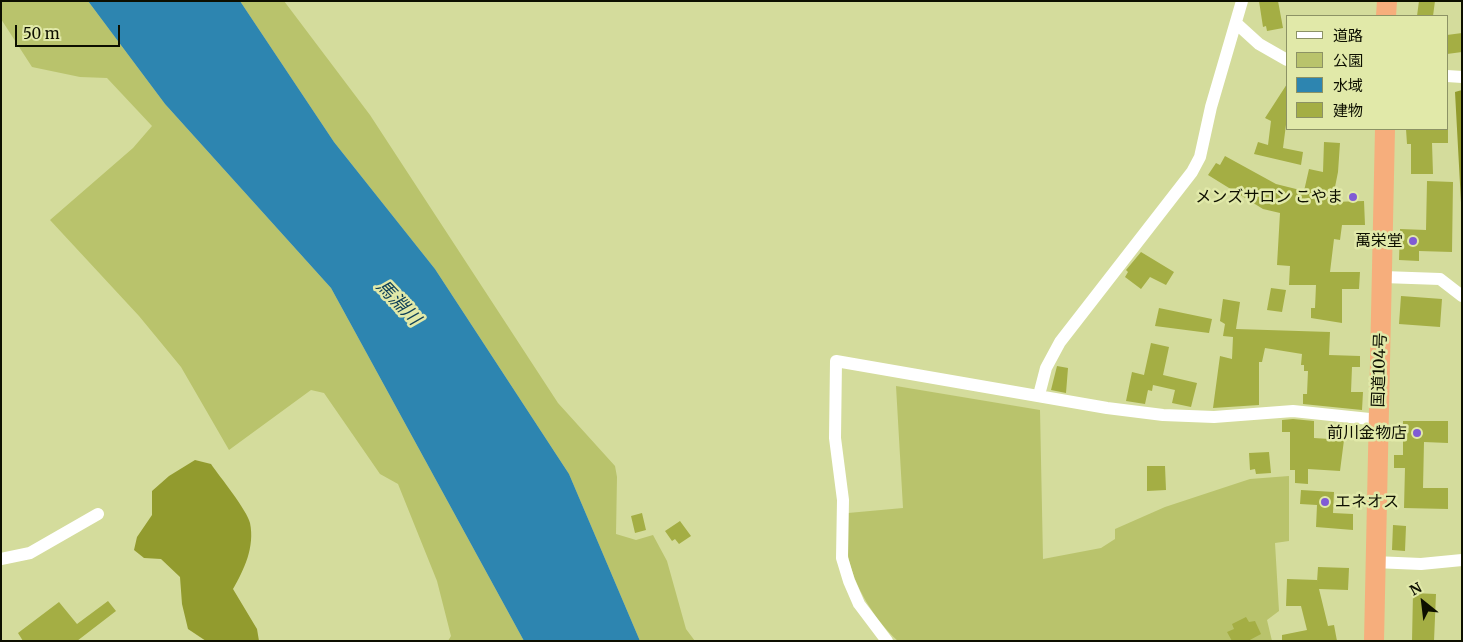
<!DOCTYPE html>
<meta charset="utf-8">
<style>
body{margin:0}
#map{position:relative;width:1463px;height:642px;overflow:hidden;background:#d4dc9c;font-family:Merriweather,"Noto Sans JP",serif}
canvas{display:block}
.frame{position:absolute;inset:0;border:2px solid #0d0f00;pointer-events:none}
.legend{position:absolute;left:1286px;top:15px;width:162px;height:115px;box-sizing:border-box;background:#e1e9a9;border:1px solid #8c9265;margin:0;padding:6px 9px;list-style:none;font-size:15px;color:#0d0f00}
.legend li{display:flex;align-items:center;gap:10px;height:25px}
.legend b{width:25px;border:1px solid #8c9265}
.north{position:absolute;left:1398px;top:577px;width:50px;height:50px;-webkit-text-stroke:4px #e1e9a9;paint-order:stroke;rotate:331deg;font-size:14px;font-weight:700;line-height:20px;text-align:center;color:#0d0f00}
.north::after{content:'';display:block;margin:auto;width:18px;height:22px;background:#0d0f00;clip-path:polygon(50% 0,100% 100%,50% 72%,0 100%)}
.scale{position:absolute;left:15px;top:25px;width:105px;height:22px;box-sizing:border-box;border:2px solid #0d0f00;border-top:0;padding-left:6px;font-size:15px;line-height:18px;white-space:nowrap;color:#0d0f00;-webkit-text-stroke:4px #e1e9a9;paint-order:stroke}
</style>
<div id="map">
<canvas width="1463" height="642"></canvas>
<div class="frame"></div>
<ul class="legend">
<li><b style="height:6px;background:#fff"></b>道路</li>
<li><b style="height:14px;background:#b9c36c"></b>公園</li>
<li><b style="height:14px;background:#2d85b0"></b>水域</li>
<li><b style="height:14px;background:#a4ae44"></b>建物</li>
</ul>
<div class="north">N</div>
<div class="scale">50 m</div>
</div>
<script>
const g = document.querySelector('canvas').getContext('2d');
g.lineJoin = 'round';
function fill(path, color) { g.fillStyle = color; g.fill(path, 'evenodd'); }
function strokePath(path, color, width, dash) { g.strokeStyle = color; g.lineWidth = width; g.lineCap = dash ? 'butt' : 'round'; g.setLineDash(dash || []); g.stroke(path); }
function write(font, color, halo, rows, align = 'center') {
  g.font = font + ' Merriweather,"Noto Sans JP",serif'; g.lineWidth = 5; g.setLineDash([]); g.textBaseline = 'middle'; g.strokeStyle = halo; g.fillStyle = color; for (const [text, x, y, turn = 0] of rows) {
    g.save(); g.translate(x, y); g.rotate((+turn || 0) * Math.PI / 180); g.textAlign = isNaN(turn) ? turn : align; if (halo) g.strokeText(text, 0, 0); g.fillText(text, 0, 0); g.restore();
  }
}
fill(new Path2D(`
 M1,1H88L165,104L331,288L524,641H448L451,636L437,581L398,484L380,474L324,393L311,390L229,450L181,367L139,316L50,220L133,148L152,126L107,78L80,77L32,67L1,19Z
 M240,1H284L370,115L558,403L615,466L617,477L616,534L636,540L653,535L667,561L686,629L695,641H640L569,474L435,269L334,142Z
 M896,386L1040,410L1043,559L1101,548L1115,539V529L1165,507L1250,479L1289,476V541L1275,543L1279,611L1267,620L1272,641H898C876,622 853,585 848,555C847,542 848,527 848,513L903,508Z`), '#b9c36c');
fill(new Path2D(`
 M1462,90V221L1455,92Z
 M195,460L211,464C220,477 247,510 250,523C255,547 244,570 233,589L257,629L259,641H206L188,629L182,604L180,577L161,559L144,558L134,550L137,537L152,515V491L169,476Z`), '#929b2e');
fill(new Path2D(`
 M88,1H240L334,142L435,269L569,474L640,641H524L331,288L165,104Z`), '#2d85b0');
fill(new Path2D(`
 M1259,1H1278L1283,28L1267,31L1266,26L1263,27Z
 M1419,1H1435L1433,16H1417Z
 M1462,33V52L1447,54V35Z
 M1287,84V117L1283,148L1303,152L1301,165L1254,154L1258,142L1268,145L1271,121L1265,118Z
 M1406,129H1448V143H1432L1433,174H1411V144H1407Z
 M1324,142L1340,143L1338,172L1332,202L1364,201L1365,225H1342L1340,240L1334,239L1330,272H1360L1359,289H1342V323L1311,318V308H1315L1316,285H1289L1290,266L1277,265L1280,213L1263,209L1208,175L1216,163L1220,165L1225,156L1276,184L1304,191L1309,169L1323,172Z
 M1427,181L1453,182L1452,252L1419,251V261L1399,260L1400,229L1426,230Z
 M1141,252L1174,272L1166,285L1150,277L1141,289L1125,277L1128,272L1126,270Z
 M1271,288L1286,290L1282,312L1267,310Z
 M1401,296L1442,299L1440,327L1399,324Z
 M1223,299L1240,302L1236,329L1330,332L1329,355L1360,356V367H1352L1351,392H1363L1362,410L1303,404V394H1307L1308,371H1304V365H1301L1302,354L1265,348L1262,362H1259V405L1213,408L1220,356L1232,359L1233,337L1223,336L1225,324L1220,321Z
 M1159,308L1212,319L1209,333L1155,326Z
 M1151,343L1169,347L1163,375L1197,383L1191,407L1172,403L1175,390L1153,385L1152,391L1148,390L1145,404L1126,401L1132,372L1144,375Z
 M1057,366L1068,368L1066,393L1051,390Z
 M1293,419L1314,421V438L1344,440L1340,471L1308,469V484L1295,483V470H1290V432H1282V420Z
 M1403,421H1448V443L1424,442L1423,488H1448V509L1404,508L1405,468H1394V455H1403Z
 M1269,452L1271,473L1256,474L1255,469L1250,470L1249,453Z
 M1147,466H1165L1166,490L1147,491Z
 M1301,490L1334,492L1333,513L1353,514V530L1316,527L1317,505L1300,504Z
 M642,513L646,530L635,533L631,516Z
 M680,521L691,536L679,544L675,539L672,541L665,531Z
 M1393,525L1406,526L1405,551L1392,550Z
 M1318,567L1349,568L1348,590L1319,589L1328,626L1334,625L1337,641H1282V635L1307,630L1301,606H1286L1287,579L1317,580V582Z
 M1413,593L1436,594L1434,641H1412Z
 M108,601L116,611L77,641H23L18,633L59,602L77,624Z
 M1246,617L1249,622L1255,621L1261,634L1248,641H1232L1227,632L1234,629L1232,624Z`), '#a4ae44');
strokePath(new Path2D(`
 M1237,24L1259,44L1287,60
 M1447,76L1462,77
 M1383,277L1440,279L1462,296
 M1039,395L1046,368L1060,342L1192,172L1200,157L1211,107L1242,1
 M1,559L30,553L98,514
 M1374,562L1421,564L1462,560
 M887,641L859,604L849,581L842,558L843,500L835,438L836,361L1107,408L1163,415L1214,417L1293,411L1379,420`), '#fff', 12);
strokePath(new Path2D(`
 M1386,16L1387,1
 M1374,641L1385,129`), '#f6ae7c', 20);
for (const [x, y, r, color] of [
 [1353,197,5,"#805bd5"],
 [1413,241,5,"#805bd5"],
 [1417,433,5,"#805bd5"],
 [1325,502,5,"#805bd5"]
]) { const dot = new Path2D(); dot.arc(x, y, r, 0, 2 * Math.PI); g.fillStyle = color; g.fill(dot); strokePath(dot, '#e1e9a9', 2); }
write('16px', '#0d0f00', '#e1e9a9', [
 ["メンズサロン こやま",1343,197],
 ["萬栄堂",1403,241],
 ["前川金物店",1407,433],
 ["エネオス",1335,502,"left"]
], 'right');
write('16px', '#0d0f00', '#e1e9a9', [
 ["国道104号",1380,370,-88]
]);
write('italic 18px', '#104058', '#e1e9a9', [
 ["馬淵川",398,303,46]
]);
</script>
